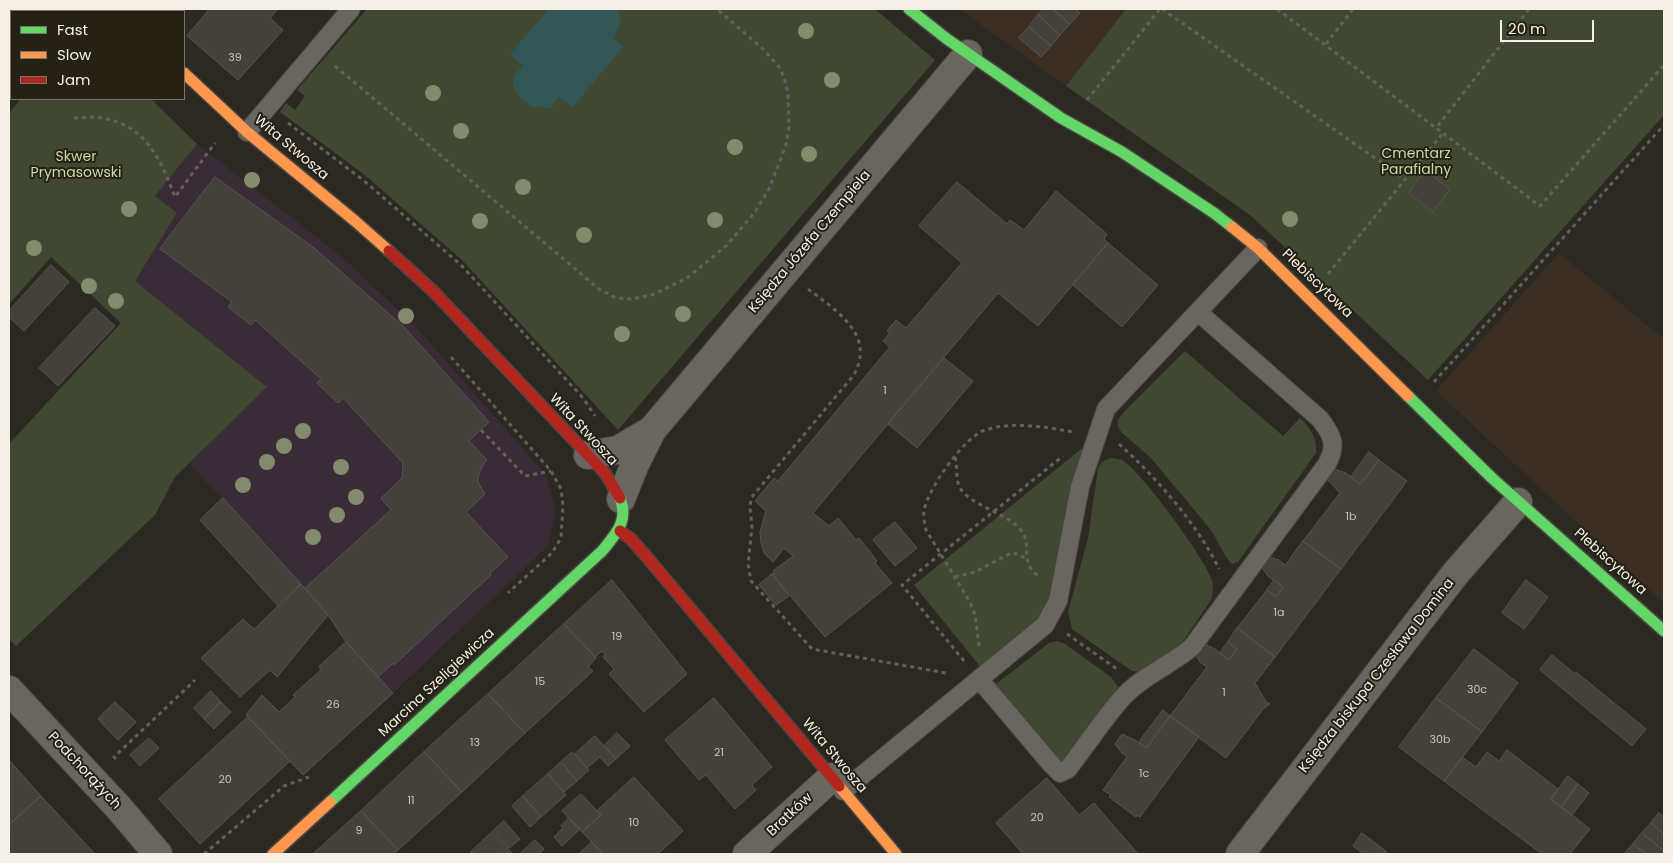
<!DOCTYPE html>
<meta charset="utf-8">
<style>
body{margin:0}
#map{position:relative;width:1673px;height:863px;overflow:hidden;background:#2c2923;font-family:Poppins,sans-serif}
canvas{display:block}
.frame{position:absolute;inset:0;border:10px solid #f4f0e8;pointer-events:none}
.legend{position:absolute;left:10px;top:10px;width:175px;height:90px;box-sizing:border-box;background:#262115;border:1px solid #787469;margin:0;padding:6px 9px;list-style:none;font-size:15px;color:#f4f0e8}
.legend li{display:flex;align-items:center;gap:10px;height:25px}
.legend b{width:25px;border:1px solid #787469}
.scale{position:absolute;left:1500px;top:20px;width:94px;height:22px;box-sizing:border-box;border:2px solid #f4f0e8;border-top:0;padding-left:6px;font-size:15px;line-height:18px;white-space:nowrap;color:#f4f0e8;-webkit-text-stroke:4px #262115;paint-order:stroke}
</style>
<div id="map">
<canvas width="1673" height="863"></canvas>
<div class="frame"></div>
<ul class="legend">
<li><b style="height:6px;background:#63d668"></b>Fast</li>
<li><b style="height:6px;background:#ff974d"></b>Slow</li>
<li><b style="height:6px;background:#b3261e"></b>Jam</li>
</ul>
<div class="scale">20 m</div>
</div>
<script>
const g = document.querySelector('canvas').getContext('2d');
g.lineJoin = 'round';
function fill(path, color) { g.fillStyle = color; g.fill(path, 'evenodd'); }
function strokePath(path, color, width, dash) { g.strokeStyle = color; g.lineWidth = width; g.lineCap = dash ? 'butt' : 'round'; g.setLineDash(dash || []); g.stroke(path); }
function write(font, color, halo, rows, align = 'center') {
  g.font = font + ' Poppins,sans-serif'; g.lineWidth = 4; g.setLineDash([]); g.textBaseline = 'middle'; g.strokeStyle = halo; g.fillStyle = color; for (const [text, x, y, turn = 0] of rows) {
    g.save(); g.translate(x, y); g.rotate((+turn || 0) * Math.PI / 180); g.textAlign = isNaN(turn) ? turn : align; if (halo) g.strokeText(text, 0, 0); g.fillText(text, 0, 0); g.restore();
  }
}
fill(new Path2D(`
 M959,9H1126L1066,86Z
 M1559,253L1664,339V603L1436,391Z`), '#3c2e23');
fill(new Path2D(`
 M197,144L342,257L416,327L546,475L556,512L548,546L393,693L346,642L328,615L305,588L189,463L266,387L135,281L177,213L155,196Z`), '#3a2c36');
fill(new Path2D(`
 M367,9H875L935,60L618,430L463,261L366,176L280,112L286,103L295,110L305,96L297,90Z
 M1126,9H1664V115L1428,380L1250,215L1066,86Z
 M20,99H151L197,144L155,196L177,213L135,281L267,387L175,477L155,515L16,646L9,639V444L121,323L51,257L9,304V114Z
 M1185,351L1283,436L1300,418C1311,429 1317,437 1316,453L1238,562L1232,564C1224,557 1218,541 1211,530L1151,458L1122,433L1118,427V420L1123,413Z
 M1086,445L1048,611L983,670L914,585Z
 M1111,458C1115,459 1119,459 1122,460C1141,471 1203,556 1211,578C1214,586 1213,593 1211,600L1179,647L1143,672L1132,671L1072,629L1068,612L1088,538L1098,468L1103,461Z
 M1057,641L1065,644L1111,677L1118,687L1115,695L1068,756L1063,761L1057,762L994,688L996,684L1049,643Z`), '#414831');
fill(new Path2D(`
 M549,9H617L621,19L614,39L623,47L573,107L559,97L550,108L533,107L522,100L513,86L514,75L523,66L510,54Z`), '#325656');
const building = new Path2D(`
 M210,9H278L270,18L283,30L238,80L187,36Z
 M1044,9H1053L1070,24L1060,35L1038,15Z
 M1053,9H1075L1080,13L1070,24Z
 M1038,15L1060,35L1051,46L1029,27Z
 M1029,27L1051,46L1041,57L1019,38Z
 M1425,170L1450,189L1433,212L1409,193Z
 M215,177L313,247L405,328L489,422L469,441L487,460L481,468L478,477V482L485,494L466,512L508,557L490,573L491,575L394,665L393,663L378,677L346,642L328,615L305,588L391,510L381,498L402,478L403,463L343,398L338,403L317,383L321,379L255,320L251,325L228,307L232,302L160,249Z
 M957,182L1007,224L1010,220L1024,230L1056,191L1107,234L1104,239L1108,243L1038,326L998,293L813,513L829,526L838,518L856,540L859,538L877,561L875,563L892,583L825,637L772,574L775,573L773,571L793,556L784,548L773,562L764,553L761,543L760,532L766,511L755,501L774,478L778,481L890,347L883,341L890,333L887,331L896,320L906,328L962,263L919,226Z
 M1108,243L1158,285L1122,327L1073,285Z
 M51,265L69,282L24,331L9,317V311Z
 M95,308L115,326L58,386L39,368Z
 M944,358L973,381L917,448L888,424Z
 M1369,452L1379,460L1360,484L1351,477Z
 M1379,460L1407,481L1341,569L1303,541L1340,493L1327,479L1334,469L1346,473L1360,484Z
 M223,498L301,584L279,607L200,520Z
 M895,522L917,548L895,566L873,540Z
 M1303,541L1341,569L1275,657L1237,628L1267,590L1276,597L1283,587L1268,576L1261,566L1269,557L1279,560L1285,565Z
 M772,574L789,596L776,605L759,585Z
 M612,580L687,674L644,712L609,674L614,669L603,657L605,655L602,651L595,657L564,624Z
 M1274,580L1283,587L1276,597L1267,590Z
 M1526,580L1548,597L1524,629L1502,613Z
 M301,584L328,615L277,677L270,670L240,697L201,658L243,619L254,629Z
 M564,624L596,658L588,667L593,671L525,733L488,694Z
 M1237,628L1275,657L1255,683L1266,702L1270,704L1264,708L1226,758L1170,716L1207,667L1200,662L1194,652L1202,643L1215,649L1229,660L1237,649L1228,642Z
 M346,642L393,693L303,775L246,715L262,695L279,712L295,697L293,695L321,670L319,667Z
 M1228,642L1237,649L1229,660L1220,653Z
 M1474,649L1518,683L1482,732L1436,698Z
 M1552,655L1575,674L1576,672L1646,729L1632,746L1540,670Z
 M211,691L221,702L204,719L194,708Z
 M488,694L525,733L462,792L424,752Z
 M714,698L772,767L752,785L756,790L735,809L706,775L699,780L665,740Z
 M1436,698L1482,732L1444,781L1399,747Z
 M115,702L136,722L118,740L98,719Z
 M221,702L231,712L214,729L204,719Z
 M1163,710L1170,716L1146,748L1139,742Z
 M1170,716L1199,737L1140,817L1137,815L1136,817L1109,797L1111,795L1103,790L1127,757L1121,752L1115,744L1122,734L1135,740L1146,748Z
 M248,717L290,761L200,844L159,799Z
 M617,733L630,746L616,759L604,746Z
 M595,736L616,759L608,766L600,757L587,768L575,754Z
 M149,738L159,748L140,766L130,755Z
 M1507,750L1558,789L1551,799L1590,829L1570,854H1542L1444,781L1462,757L1476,767L1487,752L1499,761Z
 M424,752L462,792L398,850L361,811Z
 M572,752L589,770L577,781L561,762Z
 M9,760L41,796L9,825Z
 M561,762L577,781L564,792L548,774Z
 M548,774L566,795L541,817L523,796Z
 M1568,776L1578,784L1561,808L1551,799Z
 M634,777L683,831L658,854H603L582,832L601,815L597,811Z
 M1047,778L1079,815L1094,803L1138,854H1023L996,823Z
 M1578,784L1589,793L1572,815L1561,808Z
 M581,794L601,815L582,832L562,811Z
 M41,796L95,854H9V825Z
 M523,796L541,817L530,827L512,806Z
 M361,811L398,850L393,854H313Z
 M1659,813L1664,817V834L1651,823Z
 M569,818L580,829L562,846L554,837L563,828L561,826Z
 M504,821L520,839L509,848L493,831Z
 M1651,823L1664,834V851L1642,833Z
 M492,832L512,853L473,854L471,852Z
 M1362,833L1387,852L1385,854H1364L1353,846Z
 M1642,833L1664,851L1661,854H1646L1633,844Z
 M535,840L544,849L539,854H520Z
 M592,842L603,854H579Z
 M1633,844L1646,854H1624Z`);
fill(building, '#44413c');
strokePath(building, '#57544f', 1);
const lane = new Path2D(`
 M247,132L351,9
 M979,679L1051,764L1060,773L1068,769C1086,746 1104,718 1123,697C1141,677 1171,665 1192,647L1327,464C1337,445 1333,436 1320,419L1198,312
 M843,791L1045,625L1058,601L1080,487L1106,409L1258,248`);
const street = new Path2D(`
 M64,11L66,9
 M9,76L11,73
 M588,455L618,450L652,430
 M621,499L635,464L652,430L968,54
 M9,690L118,807L158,854
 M747,854L832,777
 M1240,854L1455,574L1518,502`);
const fast = new Path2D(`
 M113,9L116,11
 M909,9L947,39L1061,118L1122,152L1214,213L1232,227
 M1408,396L1492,478L1664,631
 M330,802L602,551C616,534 629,521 620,498`);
const slow = new Path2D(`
 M184,73L247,132L355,221L389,251
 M1232,227L1258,248L1408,396
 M839,786L896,854
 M273,854L330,802`);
const jam = new Path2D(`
 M389,251L433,291L605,473L620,498
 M620,531L631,539L646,556L839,786`);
strokePath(lane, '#494641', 20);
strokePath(street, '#494641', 30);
strokePath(fast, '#494641', 14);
strokePath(slow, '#494641', 14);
strokePath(jam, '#494641', 14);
strokePath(new Path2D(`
 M149,9L152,11
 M1162,9L1405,179
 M1277,9L1436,128
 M1529,9L1436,128L1540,206L1664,65
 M1326,44L1353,9
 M335,66L599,289L616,298L631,299L652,295L687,278L726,246L755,212L769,189L786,145L789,127L788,93L785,81L780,68L763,49L717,9
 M1087,100L1160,9
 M74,118C83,118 93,116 102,118C147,126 160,159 175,197L215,143
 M288,123L363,180L461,265L583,398L595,416
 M1328,274L1443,133
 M808,289C837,311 877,336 853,376L751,498L750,508L752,527L748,564L751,581L812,649L946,673
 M451,357L551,471L561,489L563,505L561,538L552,553L508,593
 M1434,382L1664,125
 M481,430L525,476L551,471
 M1119,444C1155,476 1198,525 1219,569
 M955,457C958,467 955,479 960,488C970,505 1006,513 1020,529C1034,544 1018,564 1039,576
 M955,577L975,572L1011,553L1017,554L1027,559
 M1067,634L1117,669
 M979,646L975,615L970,602L926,530C925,524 923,518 924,511C927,490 964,437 985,430C1012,421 1046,427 1073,432
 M964,661L902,585L1063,456
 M116,759L114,757L195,680
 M204,854L284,786L309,777`), '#62605b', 3, [4, 4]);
strokePath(lane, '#696661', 18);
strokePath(street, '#696661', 28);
strokePath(fast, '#63d668', 11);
strokePath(slow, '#ff974d', 11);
strokePath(jam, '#b3261e', 11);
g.fillStyle = '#828b6b';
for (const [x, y] of [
 [806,31],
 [832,80],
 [433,93],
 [461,131],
 [735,147],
 [809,154],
 [252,180],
 [523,187],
 [129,209],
 [1290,219],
 [715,220],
 [480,221],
 [584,235],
 [34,248],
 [89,286],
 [116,301],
 [683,314],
 [406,316],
 [622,334],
 [303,431],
 [284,446],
 [267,462],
 [341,467],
 [243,485],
 [356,497],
 [337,515],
 [313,537]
]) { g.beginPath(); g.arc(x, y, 8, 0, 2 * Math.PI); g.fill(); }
write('11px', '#c8c4bd', null, [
 ["39",235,58],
 ["1",885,391],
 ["1b",1351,517],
 ["1a",1279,613],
 ["19",617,637],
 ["15",540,682],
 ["30c",1477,690],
 ["1",1224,693],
 ["26",333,705],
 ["30b",1440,740],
 ["13",475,743],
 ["21",719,753],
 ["1c",1144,774],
 ["20",225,780],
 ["11",411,801],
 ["20",1037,818],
 ["10",634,823],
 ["9",359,831]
]);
write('14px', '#f4f0e8', '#262115', [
 ["Wita Stwosza",291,148,40],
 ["Księdza Józefa Czempiela",810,242,-50],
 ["Plebiscytowa",1317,284,44],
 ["Wita Stwosza",583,430,47],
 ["Plebiscytowa",1610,562,42],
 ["Księdza biskupa Czesława Domina",1377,676,-52],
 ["Marcina Szeligiewicza",437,683,-43],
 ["Wita Stwosza",834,756,50],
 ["Podchorążych",84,771,47],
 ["Bratków",790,815,-43]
]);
write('14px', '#c8dca6', '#262115', [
 ["Cmentarz",1416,154],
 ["Parafialny",1416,170],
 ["Skwer",76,157],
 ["Prymasowski",76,173]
]);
</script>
